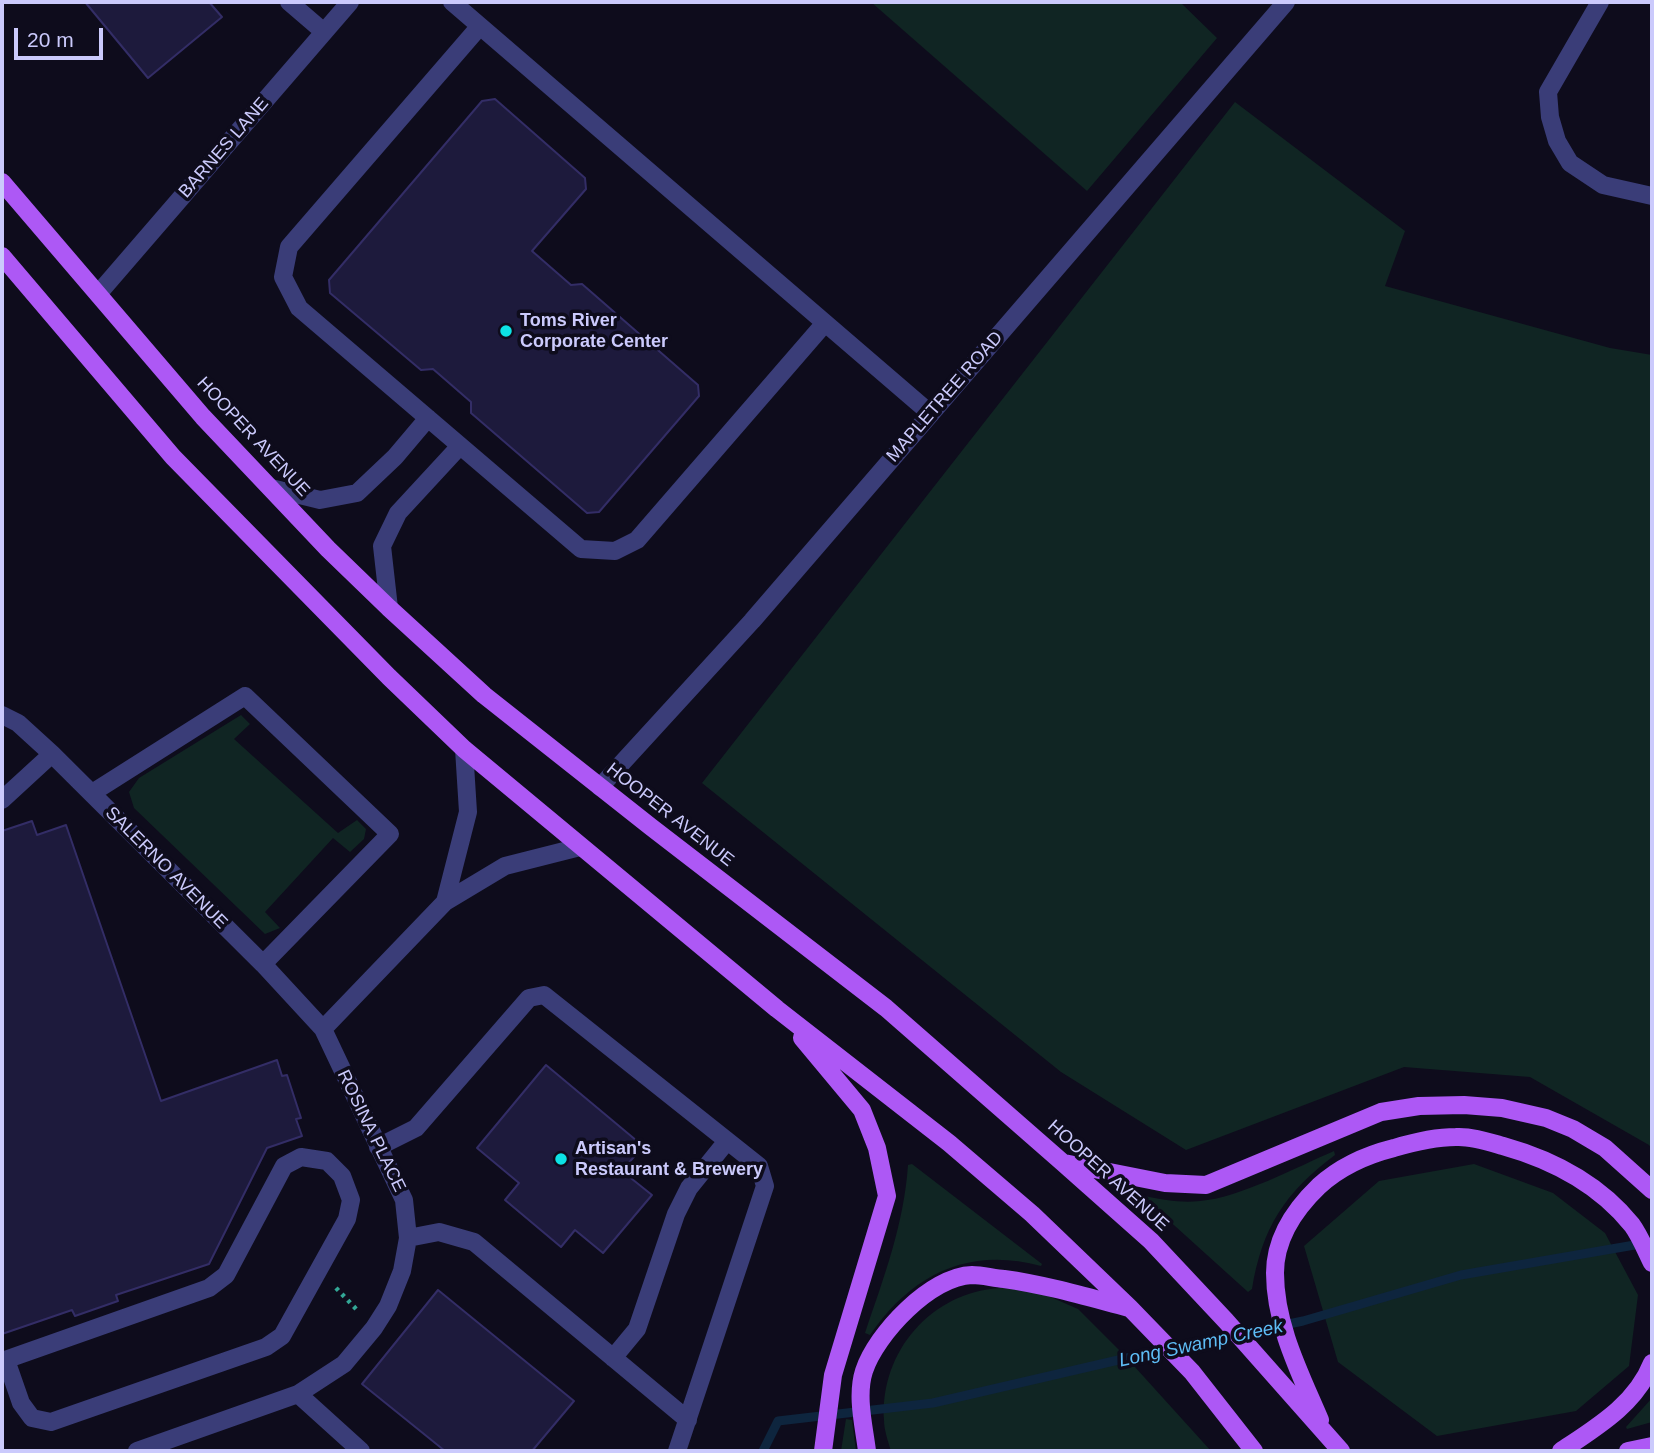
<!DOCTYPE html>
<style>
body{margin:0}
#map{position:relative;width:1654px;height:1453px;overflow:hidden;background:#0e0c1c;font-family:Helvetica,sans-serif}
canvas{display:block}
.frame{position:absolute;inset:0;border:4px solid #cbcafc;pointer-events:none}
.scale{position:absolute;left:14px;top:28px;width:89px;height:32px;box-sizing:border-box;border:4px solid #cbcafc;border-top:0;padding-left:9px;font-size:21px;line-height:24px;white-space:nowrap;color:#cbcafc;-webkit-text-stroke:5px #0e0c1c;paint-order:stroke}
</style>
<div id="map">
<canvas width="1654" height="1453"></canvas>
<div class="frame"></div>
<div class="scale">20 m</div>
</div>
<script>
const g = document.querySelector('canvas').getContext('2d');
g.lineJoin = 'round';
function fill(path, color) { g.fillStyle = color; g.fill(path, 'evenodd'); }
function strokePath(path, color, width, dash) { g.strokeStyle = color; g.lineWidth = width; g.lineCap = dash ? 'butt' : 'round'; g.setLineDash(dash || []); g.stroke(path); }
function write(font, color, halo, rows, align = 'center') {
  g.font = font + ' Helvetica,sans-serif'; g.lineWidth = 7; g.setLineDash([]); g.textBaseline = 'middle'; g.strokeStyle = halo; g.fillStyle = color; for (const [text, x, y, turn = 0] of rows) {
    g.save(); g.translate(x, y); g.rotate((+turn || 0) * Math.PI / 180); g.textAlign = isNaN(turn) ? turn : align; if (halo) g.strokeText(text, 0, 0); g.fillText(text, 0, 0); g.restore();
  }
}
fill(new Path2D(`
 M871,2H1180L1217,38L1087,191Z
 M1235,102L1405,231L1385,286L1610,348L1652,355V1149L1649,1145L1530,1077L1404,1067L1186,1150L1061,1072L702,783Z
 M241,715L250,724L234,739L338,833L357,820L366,829L364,839L350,852L333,838L265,912L280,928L265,934L134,808L129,792L139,778Z
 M1334,1151L1335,1155C1285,1192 1262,1228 1252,1289L1248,1292L1144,1198L1145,1196C1164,1200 1181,1203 1200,1201C1239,1198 1297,1167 1334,1151Z
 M912,1164L1042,1264L1041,1266C968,1246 911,1275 870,1335L865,1333C884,1277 904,1224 908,1165Z
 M1474,1164L1553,1193L1605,1233L1638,1295L1629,1366L1576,1411L1437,1436L1338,1362L1304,1246L1379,1181Z
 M1000,1288L1028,1290L1046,1295L1078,1309L1125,1356L1211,1451H891C888,1441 884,1430 884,1420C880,1351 932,1292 1000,1288Z
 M1652,1398V1422L1627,1429L1626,1427Z
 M846,1419L852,1420L856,1451H841Z`), '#102523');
strokePath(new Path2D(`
 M763,1451L778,1421L933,1403L1127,1358L1303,1321L1461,1275L1652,1242`), '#0e253e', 9);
const building = new Path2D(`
 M85,2H209L222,17L148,78Z
 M495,99L585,178L586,189L532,251L571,285L582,284L698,385L699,396L599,512L587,513L471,413V402L433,369L421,370L330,293L329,280L482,101Z
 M32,821L37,835L66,825L161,1101L277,1060L282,1076L287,1075L301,1118L296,1119L302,1136L267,1148L209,1264L116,1295L118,1301L75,1316L72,1310L2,1334V831Z
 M546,1065L643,1146L622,1171L652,1195L603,1253L575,1230L561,1247L505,1200L519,1183L477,1148Z
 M438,1290L574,1401L532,1451H445L362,1384Z`);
fill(building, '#1d1a3c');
strokePath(building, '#332d66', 2);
strokePath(new Path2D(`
 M336,1288L359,1312`), '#33a796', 4.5, [3.5, 5]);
strokePath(new Path2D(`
 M289,2L324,32
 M452,2L931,414
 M1600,2L1548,92L1550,117L1557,141L1570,163L1603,185L1652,196
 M480,26L289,247L283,277L299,308L581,549L615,551L637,540L825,323
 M98,294L350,2
 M271,488L320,500L357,493L395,457L428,418
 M389,608L382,546L398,513L459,447
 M2,715L18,723L52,754L263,964L323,1029L404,1200L408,1238L402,1271L388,1306L374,1328L344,1364L298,1394L137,1451
 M600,787L752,621L1286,2
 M92,793L245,696L390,834L263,964
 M2,800L52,754
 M445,902L468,812L464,749
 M323,1029L445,902L505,866L580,847
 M378,1147L416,1128L529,998L544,995L759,1166L765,1186L677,1451
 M408,1238L439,1232L474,1242L688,1420
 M613,1358L637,1329L676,1214L689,1188L727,1141
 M2,1361L209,1288L226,1275L284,1166L301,1157L327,1161L342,1176L351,1200L347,1219L282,1336L266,1347L51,1422L32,1418L21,1403L6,1360
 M298,1394L361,1451`), '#3a3d78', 18);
strokePath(new Path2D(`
 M2,182L203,417L328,549L389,608L484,695L651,827L886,1008L1062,1162L1151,1241L1226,1321L1341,1451
 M2,256L173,457L389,677L464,749L777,1009L949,1143L1032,1214L1130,1308L1192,1372L1254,1451
 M802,1038L862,1110L877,1148L887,1196L833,1375L823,1451
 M1064,1163L1165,1183L1206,1185L1381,1112L1419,1106L1464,1105L1502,1108L1546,1118L1573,1129L1605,1148L1652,1190
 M1320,1420C1300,1373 1275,1325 1275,1273C1275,1239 1295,1209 1319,1186C1341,1166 1366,1155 1394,1148C1414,1142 1435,1137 1456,1137C1471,1136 1489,1142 1503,1146C1553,1160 1599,1184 1632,1225C1640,1236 1646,1251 1652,1263
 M867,1451C864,1426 856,1396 864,1371C876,1334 931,1276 972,1275C982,1275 993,1278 1004,1279C1047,1285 1087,1297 1129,1308
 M1561,1451C1597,1427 1636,1404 1652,1363
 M1628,1451L1652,1446`), '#ad58f5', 18);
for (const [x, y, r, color] of [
 [506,331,7,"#0de2e5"],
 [561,1159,7,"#0de2e5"]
]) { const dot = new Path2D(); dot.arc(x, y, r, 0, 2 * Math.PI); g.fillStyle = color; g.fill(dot); strokePath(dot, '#0e0c1c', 2.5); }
write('18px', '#cbcafc', '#0e0c1c', [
 ["BARNES LANE",224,148,-49],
 ["MAPLETREE ROAD",945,397,-49],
 ["HOOPER AVENUE",253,437,47],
 ["HOOPER AVENUE",670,815,38],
 ["SALERNO AVENUE",166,868,45],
 ["ROSINA PLACE",371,1131,64],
 ["HOOPER AVENUE",1108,1176,42]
]);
write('bold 18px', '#cbcafc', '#0e0c1c', [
 ["Toms River",520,321],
 ["Corporate Center",520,342],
 ["Artisan's",575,1149],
 ["Restaurant & Brewery",575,1170]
], 'left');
write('italic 19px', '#5ebdf6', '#0e0c1c', [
 ["Long Swamp Creek",1201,1344,-12]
]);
</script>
